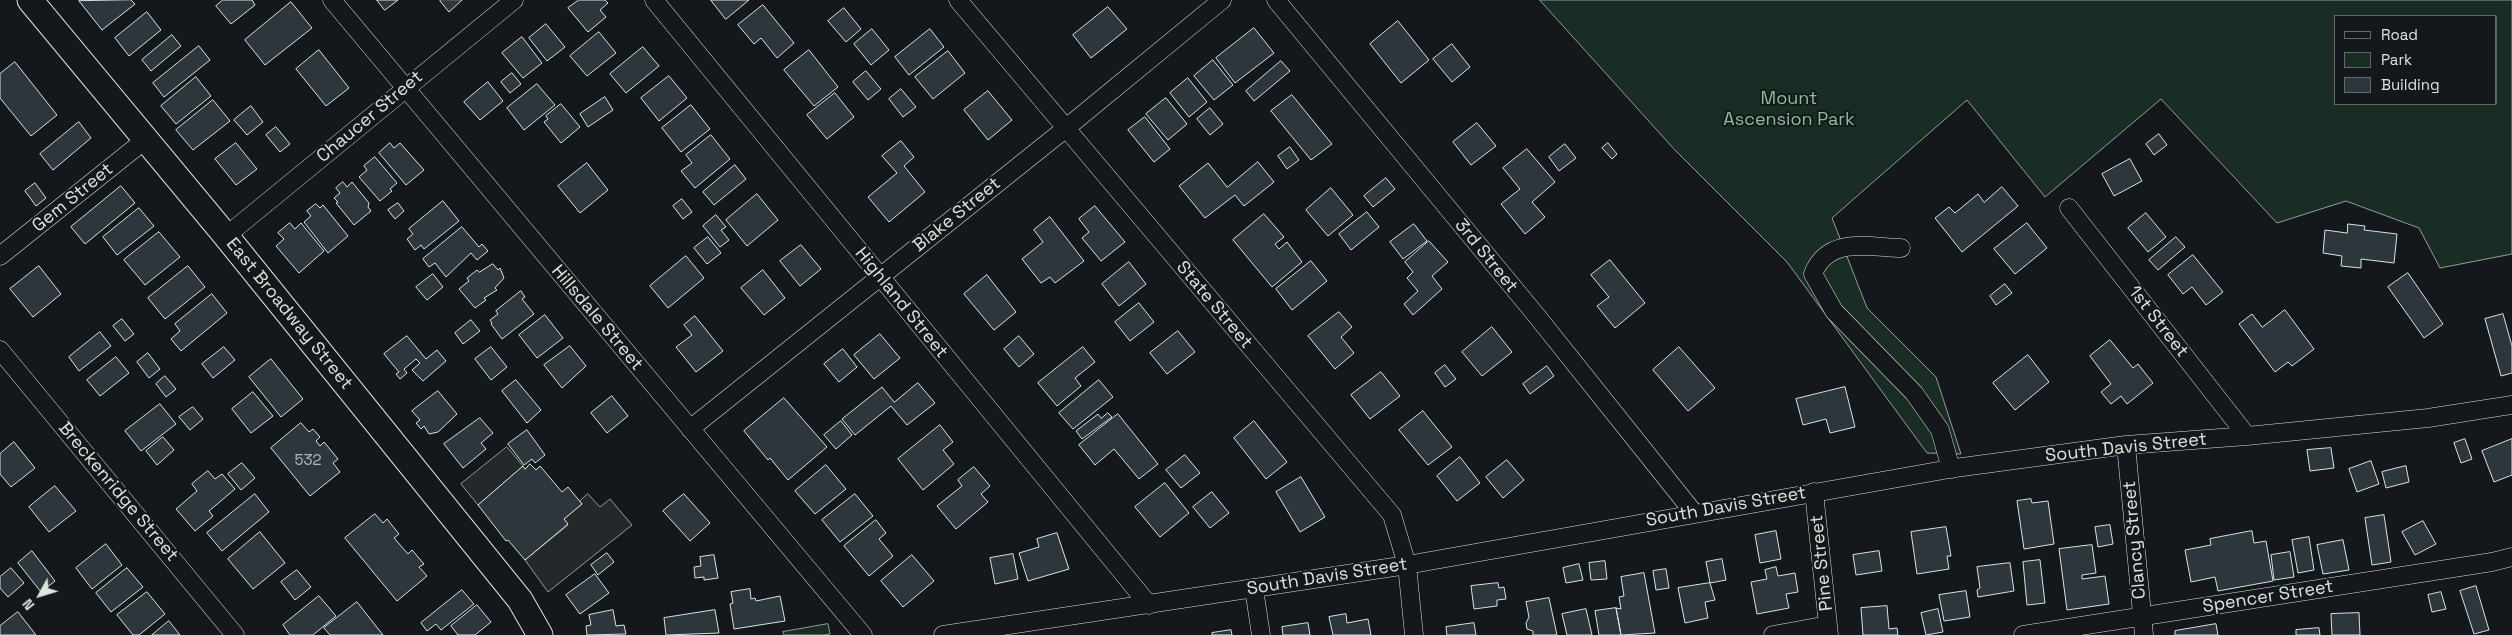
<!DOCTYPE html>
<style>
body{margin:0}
#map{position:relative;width:2512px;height:635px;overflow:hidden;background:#14181c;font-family:"Space Grotesk",sans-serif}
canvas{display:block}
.legend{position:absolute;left:2334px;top:15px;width:162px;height:90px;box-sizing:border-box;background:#14181c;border:1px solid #626a69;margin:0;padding:6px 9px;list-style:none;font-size:15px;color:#d8e6dc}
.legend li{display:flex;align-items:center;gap:10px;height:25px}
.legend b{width:25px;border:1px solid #626a69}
.north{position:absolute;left:15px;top:570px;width:50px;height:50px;-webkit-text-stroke:4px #14181c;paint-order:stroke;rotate:231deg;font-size:14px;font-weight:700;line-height:20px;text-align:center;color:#d8e6dc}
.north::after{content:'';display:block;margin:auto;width:18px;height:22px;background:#d8e6dc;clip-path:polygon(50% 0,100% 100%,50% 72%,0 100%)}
</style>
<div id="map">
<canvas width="2512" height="635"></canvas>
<ul class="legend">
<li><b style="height:6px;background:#14181c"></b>Road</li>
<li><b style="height:14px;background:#1a2d24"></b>Park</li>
<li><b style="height:14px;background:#2c363c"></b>Building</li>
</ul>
<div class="north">N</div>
</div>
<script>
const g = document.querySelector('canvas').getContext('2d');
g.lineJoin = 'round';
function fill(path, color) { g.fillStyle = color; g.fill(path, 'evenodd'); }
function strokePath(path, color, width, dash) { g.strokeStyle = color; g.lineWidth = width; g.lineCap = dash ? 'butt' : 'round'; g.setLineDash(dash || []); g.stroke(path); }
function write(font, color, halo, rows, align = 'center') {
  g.font = font + ' "Space Grotesk",sans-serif'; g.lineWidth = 4; g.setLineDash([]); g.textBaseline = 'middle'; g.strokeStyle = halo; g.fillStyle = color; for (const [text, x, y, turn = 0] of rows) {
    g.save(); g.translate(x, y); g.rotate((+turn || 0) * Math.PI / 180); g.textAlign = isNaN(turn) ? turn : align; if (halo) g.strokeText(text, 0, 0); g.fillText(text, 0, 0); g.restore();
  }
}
const green = new Path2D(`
 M1540,0H2512V254L2440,268L2419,228L2346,201L2277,223L2161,99L2045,197L1967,100L1832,218L1867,308L1936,377L1961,454L1927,453L1787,262L1674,149ZM2336,16H2496V104H2336Z
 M828,624L830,634L824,635H784L783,632Z`);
fill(green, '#1a2d24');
strokePath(green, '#939e99', 1);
const parking = new Path2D(`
 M507,447L523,466L478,505L461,484Z
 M588,494L600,507L610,499L632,525L548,592L525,560L568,525L564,519L582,504L580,501Z`);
fill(parking, '#24282b');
strokePath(parking, '#939e99', 1);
const building = new Path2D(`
 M131,0L135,4L102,30L79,1Z
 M223,0H252L255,5L231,24L216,6Z
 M377,0H398L385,10Z
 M462,0L449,12L440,1V0Z
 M579,0H605L608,3L600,10L606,17L588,32L568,8Z
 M711,0H749L726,19Z
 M291,2L312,28L265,65L245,40Z
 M763,5L794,43L777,58L761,38L754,44L738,25Z
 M1108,7L1127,29L1091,58L1073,35Z
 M844,8L861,29L846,42L828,21Z
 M147,12L161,30L129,56L115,38Z
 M1398,21L1429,60L1401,83L1370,44Z
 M546,24L565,47L547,61L529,38Z
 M1254,28L1274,53L1235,83L1216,58Z
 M872,29L889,50L871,65L854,44Z
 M930,29L944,47L909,75L895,57Z
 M599,32L616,53L587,76L570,56Z
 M172,35L181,46L151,71L142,60Z
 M522,37L542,63L523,78L502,53Z
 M1452,44L1470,67L1452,82L1433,59Z
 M199,46L210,60L164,97L153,83Z
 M643,47L659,66L626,93L610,74Z
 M319,50L349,88L326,106L296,69Z
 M809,50L838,87L814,106L784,70Z
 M948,51L965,73L933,99L915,77Z
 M1213,60L1233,85L1214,100L1194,76Z
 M1281,61L1290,71L1254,101L1246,91Z
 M15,62L57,115L31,136L0,98V74Z
 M866,71L881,89L868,100L853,82Z
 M512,73L521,84L510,93L501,82Z
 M669,76L687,98L659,121L641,98Z
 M196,77L211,96L176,124L161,106Z
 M1188,78L1207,102L1189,117L1170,93Z
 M488,82L503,101L480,120L464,102Z
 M537,84L555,105L524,130L507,108Z
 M901,89L916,107L903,117L889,99Z
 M988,91L1012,120L988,140L964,110Z
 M835,93L854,117L827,139L807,115Z
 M1292,95L1332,144L1311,160L1271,111Z
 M605,97L613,110L588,127L580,114Z
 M1166,98L1187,124L1168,140L1146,114Z
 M213,100L230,121L193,150L176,130Z
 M561,104L580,127L561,143L544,122L548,119L546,116Z
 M691,105L710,129L681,152L662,128Z
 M251,106L263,122L247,135L234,120Z
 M1210,108L1223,124L1210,135L1197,119Z
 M1145,117L1170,149L1154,162L1128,130Z
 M79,122L91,138L53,170L40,154Z
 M1477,123L1496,146L1471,165L1453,142Z
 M276,127L290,144L280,152L266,135Z
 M2159,134L2167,145L2154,155L2146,144Z
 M711,135L730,159L695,188L681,171L692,163L686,155Z
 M901,141L914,157L904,166L925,192L889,222L868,197L897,173L882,156Z
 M236,143L257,169L236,185L215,159Z
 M390,143L394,148L400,143L424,170L406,185L379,153Z
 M1608,143L1617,154L1612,159L1602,148Z
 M1565,144L1576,158L1559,171L1549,157Z
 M1290,147L1299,160L1287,169L1278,156Z
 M1527,149L1555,182L1532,202L1545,217L1525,234L1501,204L1520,189L1503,168Z
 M375,157L397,183L390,189L392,191L380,201L359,177L367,170L364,166Z
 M2130,159L2142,181L2114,196L2102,174Z
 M1258,162L1274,182L1244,206L1235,195L1205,218L1179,186L1208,163L1227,187Z
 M587,163L608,190L580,213L558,186Z
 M735,165L746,179L714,205L703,192Z
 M1386,178L1395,189L1373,207L1364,196Z
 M343,182L347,187L352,182L369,203L368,207L371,211L354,225L336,203L338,202L334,198L340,193L336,188Z
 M35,183L46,198L36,206L25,191Z
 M121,186L135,203L85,244L71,227Z
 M2002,187L2018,206L1962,252L1935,218L1949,207L1955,213L1978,194L1984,202Z
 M1331,188L1353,215L1328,236L1306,210Z
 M757,194L778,220L747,246L726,220Z
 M682,199L692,212L683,219L673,206Z
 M443,201L459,221L424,249L421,245L415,250L407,239L413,234L409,229Z
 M398,203L404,211L395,219L388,210Z
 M316,204L320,208L323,205L348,236L328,253L304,222L311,216L307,211Z
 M1095,206L1125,242L1101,261L1082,238L1089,232L1079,219Z
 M139,208L154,226L117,255L103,237Z
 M1367,212L1379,227L1351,250L1339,234Z
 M2146,213L2166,237L2148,252L2128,228Z
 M1264,214L1284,237L1275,244L1279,249L1287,242L1302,262L1272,287L1233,240Z
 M716,215L726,227L721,230L729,240L720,247L703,226Z
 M1050,217L1084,261L1055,283L1050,277L1041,283L1022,259L1043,242L1034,230Z
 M290,223L295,229L301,223L324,251L299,273L276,246L284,239L278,233Z
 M2027,223L2047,248L2015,274L1994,249Z
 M1414,224L1427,241L1403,259L1390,242Z
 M2348,224L2365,226L2364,230L2397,234L2394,263L2361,259V268L2341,266L2342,256L2323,253L2325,230L2347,233Z
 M462,227L479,247L482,244L488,251L477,260L471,253L446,277L435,263L429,267L423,259Z
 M159,232L180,257L145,285L124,260Z
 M708,237L721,253L707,264L694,248Z
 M2176,237L2185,247L2158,270L2149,260Z
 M1429,241L1448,262L1432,276L1442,289L1413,315L1404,304L1418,291L1407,278L1413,272L1405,262Z
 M801,245L821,269L800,286L780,261Z
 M2193,255L2223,292L2206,305L2192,287L2183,294L2168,275Z
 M686,256L704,278L668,308L650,286Z
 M1610,260L1645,303L1615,328L1597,306L1609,297L1591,275Z
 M1311,261L1327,281L1292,310L1276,289Z
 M1129,262L1146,284L1119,306L1102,284Z
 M493,264L498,270L500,268L504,278L495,288L497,290L484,298L486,300L475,308L459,289L469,281L467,278L477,270L479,272Z
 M39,266L61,294L33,317L10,289Z
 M188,266L205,287L165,319L148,298Z
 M763,270L785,298L764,315L741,288Z
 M2408,273L2443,324L2424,338L2388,287Z
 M433,274L443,287L427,300L416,287Z
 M987,275L1016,312L994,330L964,294Z
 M2005,284L2012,293L1996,305L1990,296Z
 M521,291L525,297L522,299L534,314L502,339L491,324L492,323L490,320L498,314L496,311Z
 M212,294L227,313L181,351L171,339L180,331L175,324Z
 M1139,303L1154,322L1130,341L1115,322Z
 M2285,310L2314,349L2292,366L2288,362L2275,372L2239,324L2252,314L2262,327Z
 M1339,312L1352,327L1341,337L1354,353L1335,369L1308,336Z
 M2503,314L2512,346V373L2501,376L2485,319Z
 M545,315L563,338L537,358L519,335Z
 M695,316L723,351L696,372L676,347L692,335L684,325Z
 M122,319L134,334L125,341L113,326Z
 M471,320L480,331L463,344L455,333Z
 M1492,327L1512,352L1482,376L1462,352Z
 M1178,331L1195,352L1167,374L1150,353Z
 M100,332L111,346L79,371L69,357Z
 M880,334L900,358L874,379L854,355Z
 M407,336L426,359L437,350L446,361L423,381L412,370L420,363L416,359L404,369L407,373L400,379L396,374L399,372L384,354Z
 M1019,336L1034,354L1019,367L1004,349Z
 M2110,340L2133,368L2138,364L2153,383L2127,404L2121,396L2111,404L2101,392L2111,384L2090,356Z
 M570,346L586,366L562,388L544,365Z
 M224,347L235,360L213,378L202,364Z
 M491,347L507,367L491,380L475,359Z
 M1083,347L1095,362L1075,378L1081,386L1057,406L1038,383Z
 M1679,347L1715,388L1688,411L1653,370Z
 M843,349L857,367L839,382L824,364Z
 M148,353L160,369L149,378L137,362Z
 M2028,355L2049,382L2015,410L1993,383Z
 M116,357L129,373L100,396L87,380Z
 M271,359L303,399L281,417L249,377Z
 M1445,365L1456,379L1445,387L1435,373Z
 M1547,366L1554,376L1530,394L1523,384Z
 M1381,372L1400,396L1370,419L1351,395Z
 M165,376L176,389L166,397L156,384Z
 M516,380L541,410L527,423L502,391Z
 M1099,380L1113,397L1073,429L1059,413Z
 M918,383L935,403L907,425L891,406L855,435L842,419L882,387L894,402Z
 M1845,387L1855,427L1830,433L1826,419L1803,425L1796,399Z
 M438,391L457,414L438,432L429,434L424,426L421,429L416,423L420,420L412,411Z
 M253,392L273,416L251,433L232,409Z
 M612,396L628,416L607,433L591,413Z
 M784,398L827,447L788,480L770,458L768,460L744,431Z
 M160,404L176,424L141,451L125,431Z
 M193,407L203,419L190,430L179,417Z
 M1423,411L1452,447L1428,465L1399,430Z
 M1108,413L1112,417L1082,439L1076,431L1098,414L1101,418Z
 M1118,414L1158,464L1139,479L1114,449L1095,465L1079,445Z
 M480,418L493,433L481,443L486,449L463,468L444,444Z
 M841,421L852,435L836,449L824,435Z
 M1254,421L1287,462L1266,479L1234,438Z
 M301,423L309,432L313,429L320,437L316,441L320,446L324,442L338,459L333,463L340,472L310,496L271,448Z
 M940,425L953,442L943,450L954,464L923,490L898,459Z
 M527,430L545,455L535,463L532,459L524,465L508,444Z
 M163,437L174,450L157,465L146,451Z
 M2465,439L2472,459L2461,463L2454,443Z
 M2512,439V475L2494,482L2482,451Z
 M14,442L35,468L11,487L0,474V454Z
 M2331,448L2334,468L2310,471L2307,450Z
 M1185,455L1200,473L1181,488L1166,470Z
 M1460,457L1480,483L1457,501L1437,476Z
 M1507,460L1524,480L1503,498L1486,477Z
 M2371,461L2379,484L2357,492L2349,469Z
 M242,463L255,478L241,490L228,474Z
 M530,464L536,470L540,466L562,492L568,487L582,504L564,519L568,524L525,560L508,540L506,541L478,505L523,466L525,469Z
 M826,465L846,489L815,514L795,491Z
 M2406,466L2409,482L2386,488L2382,472Z
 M974,467L990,486L981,494L988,502L956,529L937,506L962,486L958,480Z
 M208,471L215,479L222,474L235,489L209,511L213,516L195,531L176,509L197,491L192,484Z
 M1301,477L1325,517L1300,532L1276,492Z
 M1165,483L1189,513L1160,537L1135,507Z
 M55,486L76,511L49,532L29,507Z
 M1212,492L1229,513L1210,528L1193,507Z
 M255,494L269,512L222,551L207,533Z
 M684,494L710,523L690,541L663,511Z
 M855,494L873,516L840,542L822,520Z
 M2031,499L2032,503L2048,501L2054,544L2024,549L2017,501Z
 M375,514L383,523L387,519L399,534L394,538L408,554L412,550L424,564L419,567L427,576L397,601L345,538Z
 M2384,515L2391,562L2372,565L2365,518Z
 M876,520L886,533L879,539L893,556L869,576L844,546Z
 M2423,521L2436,544L2415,555L2402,532Z
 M2110,525L2113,544L2098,547L2095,527Z
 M1946,527L1951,556H1947L1949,569L1917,574L1911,532Z
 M1776,531L1781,559L1760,563L1755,535Z
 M2252,531L2254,543L2266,541L2273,581L2218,591L2215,577L2191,582L2185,550L2211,545L2210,539Z
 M260,532L285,563L253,589L228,559Z
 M1057,533L1069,569L1028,581L1019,553L1039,547L1037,539Z
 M2309,537L2314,570L2298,573L2292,540Z
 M2343,540L2349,570L2323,574L2317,545Z
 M106,544L122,565L92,589L76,568Z
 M2092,545L2096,573L2082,575V579L2105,576L2109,604L2067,610L2059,549Z
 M32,551L55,581L41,592L18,563Z
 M1879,551L1882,571L1856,575L1853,555Z
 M2290,552L2294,577L2274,580L2271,555Z
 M607,553L614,562L598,575L591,565Z
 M1013,554L1018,579L995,584L990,558Z
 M714,555L718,578L704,580V577L695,578L694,567L701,566L700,557Z
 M912,555L934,581L903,607L881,581Z
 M1722,559L1726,580L1710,583L1706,562Z
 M2040,560L2045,603L2027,605L2023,562Z
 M1605,561L1607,579L1591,580L1589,563Z
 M2010,563L2014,591L1978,597L1977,590L1980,588L1977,567Z
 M1579,564L1583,580L1566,583L1563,568Z
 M1776,567L1778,576L1795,573L1798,592L1786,594L1789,608L1757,614L1751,582L1767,579L1765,570Z
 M11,568L24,583L8,597L0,588V577Z
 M127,568L143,587L111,612L96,593Z
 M1666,569L1669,588L1656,590L1653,571Z
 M297,570L311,587L295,600L281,582Z
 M1644,573L1655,633L1621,635L1616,608L1621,609L1619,597L1624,596L1621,577Z
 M595,574L609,593L580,614L566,595Z
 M1498,583L1499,588L1504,587L1506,599L1497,600V606L1474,609L1471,586Z
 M1710,583L1715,600L1705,602L1708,618L1685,623L1678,588Z
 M2476,586L2489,630L2474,634L2460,591Z
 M750,589L751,599L755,598L756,601L780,596L785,621L734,629L730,604L733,603L731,592Z
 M462,590L474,604L441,630L436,624L427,631L421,623Z
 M1966,591L1970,617L1944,621L1939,595Z
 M147,592L165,614L139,635H133L117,615Z
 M2441,592L2446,609L2432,612L2428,595Z
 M319,596L336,616L313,635H290L283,625Z
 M1549,598L1557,635H1533V631L1527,629L1526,623L1529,617L1526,602Z
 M357,602L383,635H330L324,628Z
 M477,605L491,622L475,635H458L451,626Z
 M1887,606L1889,629L1897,628L1898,635H1863L1861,608Z
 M1616,608L1621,635H1599L1595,611Z
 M1586,609L1592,635H1567L1562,614Z
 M1938,609L1943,632L1926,635L1921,613Z
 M613,610L616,626L624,625L626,634L587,635L586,626L591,625L589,615Z
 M715,610L719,633L666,635L664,618Z
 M18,612L36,635H0V626Z
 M2359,613L2360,635H2332L2331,614Z
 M1346,614L1347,623L1368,619L1371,635H1333L1329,617Z
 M169,621L180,635H152Z
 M1308,623L1310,635H1283L1282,627Z
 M1474,623L1476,635H1447L1446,627Z
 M2216,624L2218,635H2175V631Z
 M2319,628L2320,635H2296V630Z
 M1231,630L1232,635H1212V633Z`);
fill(building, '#2c363c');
strokePath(building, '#d8e6dc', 1);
const street = new Path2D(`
 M332,0L863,635
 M654,0L1149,605
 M958,0L1392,515L1407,565L1414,635
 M1276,0L1536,315L1694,513
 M2069,208L2247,436
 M226,236L514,0
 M1901,248C1868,247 1828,236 1813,274L1834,311L1914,393L1940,430L1951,469
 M0,256L145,140
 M0,350L235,635
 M690,429L1065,129L1222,0
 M2126,445L2144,635
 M1814,492L1829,635
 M1254,589L1261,635
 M943,635L1407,565L1955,468L2126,445L2247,436L2428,418L2512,405
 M1773,635L1828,625
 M2023,635L2492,562L2512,557`);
const secondary = new Path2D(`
 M30,0L226,236L520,600L540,635`);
strokePath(street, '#d8e6dc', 19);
strokePath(secondary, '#d8e6dc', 27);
strokePath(street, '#14181c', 18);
strokePath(secondary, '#14181c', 25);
write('15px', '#adbab4', null, [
 ["532",308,461]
]);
write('18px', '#8ac095', '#14181c', [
 ["Mount",1789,99],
 ["Ascension Park",1789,120]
]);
write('18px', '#d8e6dc', '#14181c', [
 ["Chaucer Street",370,117,-40],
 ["Gem Street",73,198,-39],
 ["Blake Street",957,215,-39],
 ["3rd Street",1486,256,51],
 ["Highland Street",901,303,51],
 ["State Street",1214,305,50],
 ["East Broadway Street",289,314,51],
 ["Hillsdale Street",597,318,50],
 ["1st Street",2158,322,52],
 ["South Davis Street",2126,448,-6],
 ["Breckenridge Street",118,492,50],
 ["South Davis Street",1726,507,-10],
 ["Clancy Street",2135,540,-95],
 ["Pine Street",1822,563,-96],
 ["South Davis Street",1327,577,-9],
 ["Spencer Street",2268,597,-9]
]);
</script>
